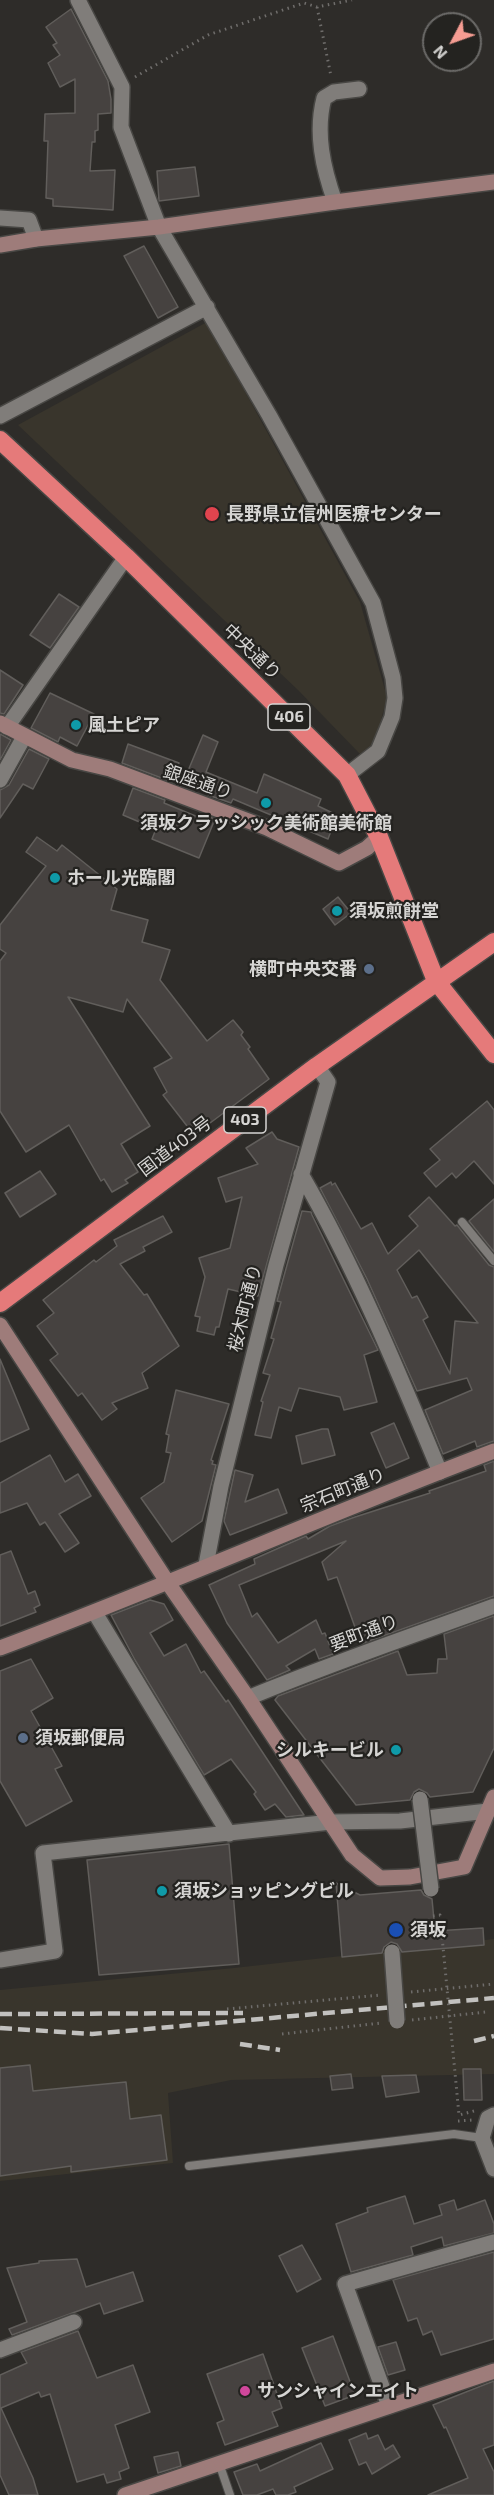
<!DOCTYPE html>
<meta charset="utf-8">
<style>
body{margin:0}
#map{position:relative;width:494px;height:2495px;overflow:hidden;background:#2e2c29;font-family:"Exo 2",sans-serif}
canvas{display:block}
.north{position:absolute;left:422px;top:12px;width:60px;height:60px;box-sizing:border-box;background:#242320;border:2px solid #6b6a68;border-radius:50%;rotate:229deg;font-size:16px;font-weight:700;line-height:24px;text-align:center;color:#d6d5d3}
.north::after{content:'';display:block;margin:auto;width:21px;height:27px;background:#f59c92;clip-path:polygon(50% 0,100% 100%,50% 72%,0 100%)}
</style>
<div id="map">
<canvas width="494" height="2495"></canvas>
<div class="north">N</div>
</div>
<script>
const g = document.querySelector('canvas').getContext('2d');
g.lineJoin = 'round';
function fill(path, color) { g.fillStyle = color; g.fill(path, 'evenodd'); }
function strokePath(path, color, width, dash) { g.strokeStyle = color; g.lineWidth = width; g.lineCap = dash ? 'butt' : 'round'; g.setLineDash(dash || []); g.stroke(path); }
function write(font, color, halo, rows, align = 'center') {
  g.font = font + ' "Exo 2","Noto Sans JP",sans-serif'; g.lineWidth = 4.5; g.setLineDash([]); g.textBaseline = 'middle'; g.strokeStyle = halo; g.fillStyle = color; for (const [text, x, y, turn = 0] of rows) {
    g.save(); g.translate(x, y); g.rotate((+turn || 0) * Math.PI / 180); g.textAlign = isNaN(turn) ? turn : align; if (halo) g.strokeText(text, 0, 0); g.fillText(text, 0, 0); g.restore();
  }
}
fill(new Path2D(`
 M207,322L360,602L387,697L377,736L372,747L360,754L298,690L18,425Z
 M494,1939V2074L231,2080L168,2093L173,2163L0,2181V1990L234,1968Z`), '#39352c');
const building = new Path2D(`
 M71,9L108,81L111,99V113L98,114V130L95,131V142H92L90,171L115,170L113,210L53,206V199L46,198L48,141H44L45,114L75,113V79L60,87L48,63L60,55L53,45L57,43L46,27Z
 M195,167L199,196L159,201L157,171Z
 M144,246L178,307L158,318L124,256Z
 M59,594L79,607L50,648L30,635Z
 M0,670L23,685L4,714L0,713Z
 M50,693L94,714L77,746L60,737L58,742L31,728Z
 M0,734L11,740L0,760Z
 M203,735L218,742L206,772L257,793L264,774L321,799L318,806L337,815L328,839L233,799L231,803L208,795L210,790L185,778Z
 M128,744L179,763L172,782L122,763Z
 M29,749L49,759L33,789L23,784L0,818V790L9,785Z
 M133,788L165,800L164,803L198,817L200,813L215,819L199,858L152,839L156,829L123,815Z
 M37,837L57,851L62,845L117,889L111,910L148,920L142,942L170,950L160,980L207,1041L233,1020L243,1032L241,1035L250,1047L248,1049L269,1079L194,1135L163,1095L167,1092L154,1068L172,1058L127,999L123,1012L68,997L150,1126L121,1144L138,1172L125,1180L128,1183L112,1192L104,1179L101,1181L69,1125L26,1152L0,1111V961L6,953L0,949V925L46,866L26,852Z
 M338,897L351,913L335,925L323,909Z
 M487,1101L494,1110V1184L474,1161L456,1178L452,1173L436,1187L424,1173L440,1160L430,1149Z
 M272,1132L277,1139L299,1147L258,1296L228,1289L219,1327H216L214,1335L197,1331L200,1317L195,1316L205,1277L199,1258L230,1248L242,1197L226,1202L218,1178L258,1164L246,1148Z
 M40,1171L56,1194L20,1217L5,1193Z
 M331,1182L332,1185L335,1183L361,1229L372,1223L388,1254L418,1226L409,1216L429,1197L455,1226L457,1225L489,1265L494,1267V1441L477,1447L475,1441L443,1454L425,1410L472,1390L467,1378L417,1391L367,1279L320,1188ZM419,1250L478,1323L455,1321L450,1374L423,1320L428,1317L417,1296L412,1298L397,1270Z
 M494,1199V1252L469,1221Z
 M302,1211L311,1212L312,1215L378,1350L364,1355L377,1402L344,1410L340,1397L299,1388L291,1411L279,1407L271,1438L255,1435L263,1402L261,1401L270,1375L263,1373L274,1339L271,1338L281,1302L277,1301Z
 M163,1216L172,1232L143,1247L145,1251L120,1264L144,1295L147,1294L179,1346L142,1373L148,1388L112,1403L117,1409L102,1420L82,1393L78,1396L50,1360L58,1354L37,1326L54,1313L43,1300L94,1260L96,1262L117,1246L114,1240Z
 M0,1359L29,1429L0,1442Z
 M176,1390L229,1404L211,1460L213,1461L212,1464L216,1465L202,1521L172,1542L141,1498L164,1482L171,1453L166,1452L169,1435L166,1434Z
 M394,1423L409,1458L386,1468L371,1433Z
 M322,1429H328L335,1455L302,1464L296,1436Z
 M50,1455L65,1482L78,1474L91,1496L59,1514L79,1543L65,1552L45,1522L40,1525L27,1503L0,1513V1483Z
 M494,1461V1596L361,1644L337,1577L328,1580L322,1562L346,1541L239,1585L252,1617L257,1613L278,1643L316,1620L322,1634L325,1633L333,1654L319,1659L315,1649L286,1666L290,1670L267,1680L227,1623L209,1585L255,1564L254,1559L281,1547L306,1536L308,1539L330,1526L355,1517L430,1493L429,1491L486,1471L484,1465Z
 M235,1470L253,1475L245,1502L278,1489L287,1513L230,1535L224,1521Z
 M11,1551L28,1594L35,1591L40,1605L34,1608L36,1612L0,1626V1555Z
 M150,1600L164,1604L173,1620L150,1633L164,1656L186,1644L201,1673L204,1671L226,1702L228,1700L304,1815L286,1817L275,1804L265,1810L254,1794L256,1792L231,1759L204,1775L135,1660L111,1615Z
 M494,1616V1748L473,1792L430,1797L427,1793L419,1789L414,1792L410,1800L356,1805L275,1700L278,1696L398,1651L407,1675L437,1673L438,1659H447L444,1634Z
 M31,1659L53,1698L31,1711L62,1766L55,1769L72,1801L26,1826L0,1781V1671Z
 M229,1844L239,1964L99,1975L87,1860Z
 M336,1883L360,1895L421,1890L424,1895L432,1899L435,1931L483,1928L484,1945L402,1952L397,1944L391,1942L384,1947L382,1953L342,1957Z
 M30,2065L33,2091L126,2082L130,2119L161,2115L167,2160L71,2172V2166L0,2176V2068Z
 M463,2069H481L482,2100H464Z
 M351,2074L353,2088L332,2090L330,2076Z
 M416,2075L419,2092L386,2097L382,2076Z
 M405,2196L414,2224L442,2215L439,2205L454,2200L457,2210L485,2200L494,2224V2233L444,2246L442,2237L411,2247L413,2255L351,2272L336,2224L368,2212L367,2208Z
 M302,2245L321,2279L297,2292L279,2256Z
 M494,2252V2339L441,2355L432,2331L423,2335L417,2318L408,2321L393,2280Z
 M77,2259L86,2287L133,2272L143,2301L104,2314L100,2303L12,2335L9,2329L27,2322L7,2268L39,2263V2261Z
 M78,2331L97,2378L133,2365L150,2412L115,2425L129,2468L119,2472L121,2479L107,2483L104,2474L77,2482L50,2394L41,2397L39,2392L1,2408L33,2478L38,2495H9L0,2475V2375L27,2363L21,2352Z
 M333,2336L355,2395L325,2406L302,2348Z
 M396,2342L405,2370L388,2375L378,2347Z
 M263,2354L282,2408L272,2412L278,2426L225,2445L217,2423L224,2420L207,2374Z
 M494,2381V2445L483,2449L494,2472V2495H428L468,2478L446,2427L444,2428L433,2405Z
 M366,2433L368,2439L378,2435L385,2450L393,2445L400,2457L372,2474L366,2462L359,2465L349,2440Z
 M321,2443L333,2469L294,2487L296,2492L288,2495H276L273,2489L257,2495H243L234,2472L257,2464L260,2471Z
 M178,2452L181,2466L158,2473L154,2457Z`);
fill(building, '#464240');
strokePath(building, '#615e5b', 1.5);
const lane = new Path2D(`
 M462,1222L494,1261
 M189,2166L454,2134L482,2138
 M219,2463L230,2495`);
const street = new Path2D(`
 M78,0L122,87L121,127L159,227L269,415L373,603L393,678L395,698L392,717L378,751L347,775
 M335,202C323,168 315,133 324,98L334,92L359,89
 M0,218L29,220L36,239
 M0,416L207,307
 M7,727L126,557
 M0,780L24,737
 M301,1174C356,1269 398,1371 440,1472
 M206,1565L221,1486L276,1265L328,1082L317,1066
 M95,1613L229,1834
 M248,1698C329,1664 412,1636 494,1606
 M0,1960L55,1951L43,1853L331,1822L400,1821L488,1811
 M494,2115L488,2118L482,2138L494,2169
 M0,2350L74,2322
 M389,2406L345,2284L494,2242`);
const secondary = new Path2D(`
 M0,245L36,239L159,227L335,202L494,182
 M0,723L72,760L110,769L267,828L339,863L367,848L379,837
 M0,1325L168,1583L248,1698L352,1855L380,1878L410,1877L464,1867L494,1797
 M0,1648C166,1586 328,1514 494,1451
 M125,2495L494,2371`);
const highway = new Path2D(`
 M0,440L126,557L347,775L379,837L436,981L494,1054
 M0,1303L317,1066L494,942`);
strokePath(lane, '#484744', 10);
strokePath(street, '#484744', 18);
strokePath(secondary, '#484744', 18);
strokePath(highway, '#484744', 21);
strokePath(new Path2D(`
 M317,7L331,76
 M135,77L208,35L304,3L317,7L352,0
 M411,1992L494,1984
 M227,2009L381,1995
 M412,2020L486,2012
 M282,2034L381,2023
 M458,2121L472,2120`), '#6f6d6b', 3, [1.5, 4.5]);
strokePath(lane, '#807d7a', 8);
strokePath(street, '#807d7a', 15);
strokePath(secondary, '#9e7c7a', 15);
strokePath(highway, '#e57a7a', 18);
strokePath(new Path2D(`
 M0,2014L243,2013
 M0,2028L92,2034L494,1998
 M474,2041L494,2036
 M240,2044L280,2050`), '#c2c1bf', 4.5, [12, 6]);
const streetBridge = new Path2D(`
 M420,1799L431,1889
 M392,1952L397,2021`);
strokePath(streetBridge, '#484744', 18, []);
strokePath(new Path2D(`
 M433,1916L440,1915L459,2115L474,2111`), '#6f6d6b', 3, [1.5, 4.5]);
strokePath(streetBridge, '#807d7a', 15);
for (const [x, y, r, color] of [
 [212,514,8,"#e0444e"],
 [76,725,6,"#0f9aa8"],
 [266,803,6,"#0f9aa8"],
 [55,878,6,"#0f9aa8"],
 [337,911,6,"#0f9aa8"],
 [369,969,6,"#5c6f8a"],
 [23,1738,6,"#5c6f8a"],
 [396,1750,6,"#0f9aa8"],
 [162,1891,6,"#0f9aa8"],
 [396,1930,8,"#1a4fb4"],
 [245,2391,6,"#d1479c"]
]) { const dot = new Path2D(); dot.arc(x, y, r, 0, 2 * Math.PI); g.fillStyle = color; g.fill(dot); strokePath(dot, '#242320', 2); }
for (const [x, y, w] of [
 [289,717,42],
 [245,1120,42]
]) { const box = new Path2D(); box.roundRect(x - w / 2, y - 13, w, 26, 4.5); g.fillStyle = '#242320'; g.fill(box); strokePath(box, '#d6d5d3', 1.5); }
write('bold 16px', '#d6d5d3', null, [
 ["406",289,717],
 ["403",245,1120]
]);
write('bold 18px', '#d6d5d3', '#242320', [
 ["長野県立信州医療センター",226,514],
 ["風土ピア",88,725],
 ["須坂クラッシック美術館美術館",266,823,"center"],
 ["ホール光臨閣",67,878],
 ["須坂煎餅堂",349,911],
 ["横町中央交番",357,969,"right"],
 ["須坂郵便局",35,1738],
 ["シルキービル",384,1750,"right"],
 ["須坂ショッピングビル",174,1891],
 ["須坂",410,1930],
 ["サンシャインエイト",257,2391]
], 'left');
write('18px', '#d6d5d3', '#242320', [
 ["中央通り",252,652,44],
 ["銀座通り",198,782,19],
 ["国道403号",175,1146,-37],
 ["桜木町通り",245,1308,-76],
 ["宗石町通り",343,1490,-22],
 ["要町通り",364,1633,-21]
]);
</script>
